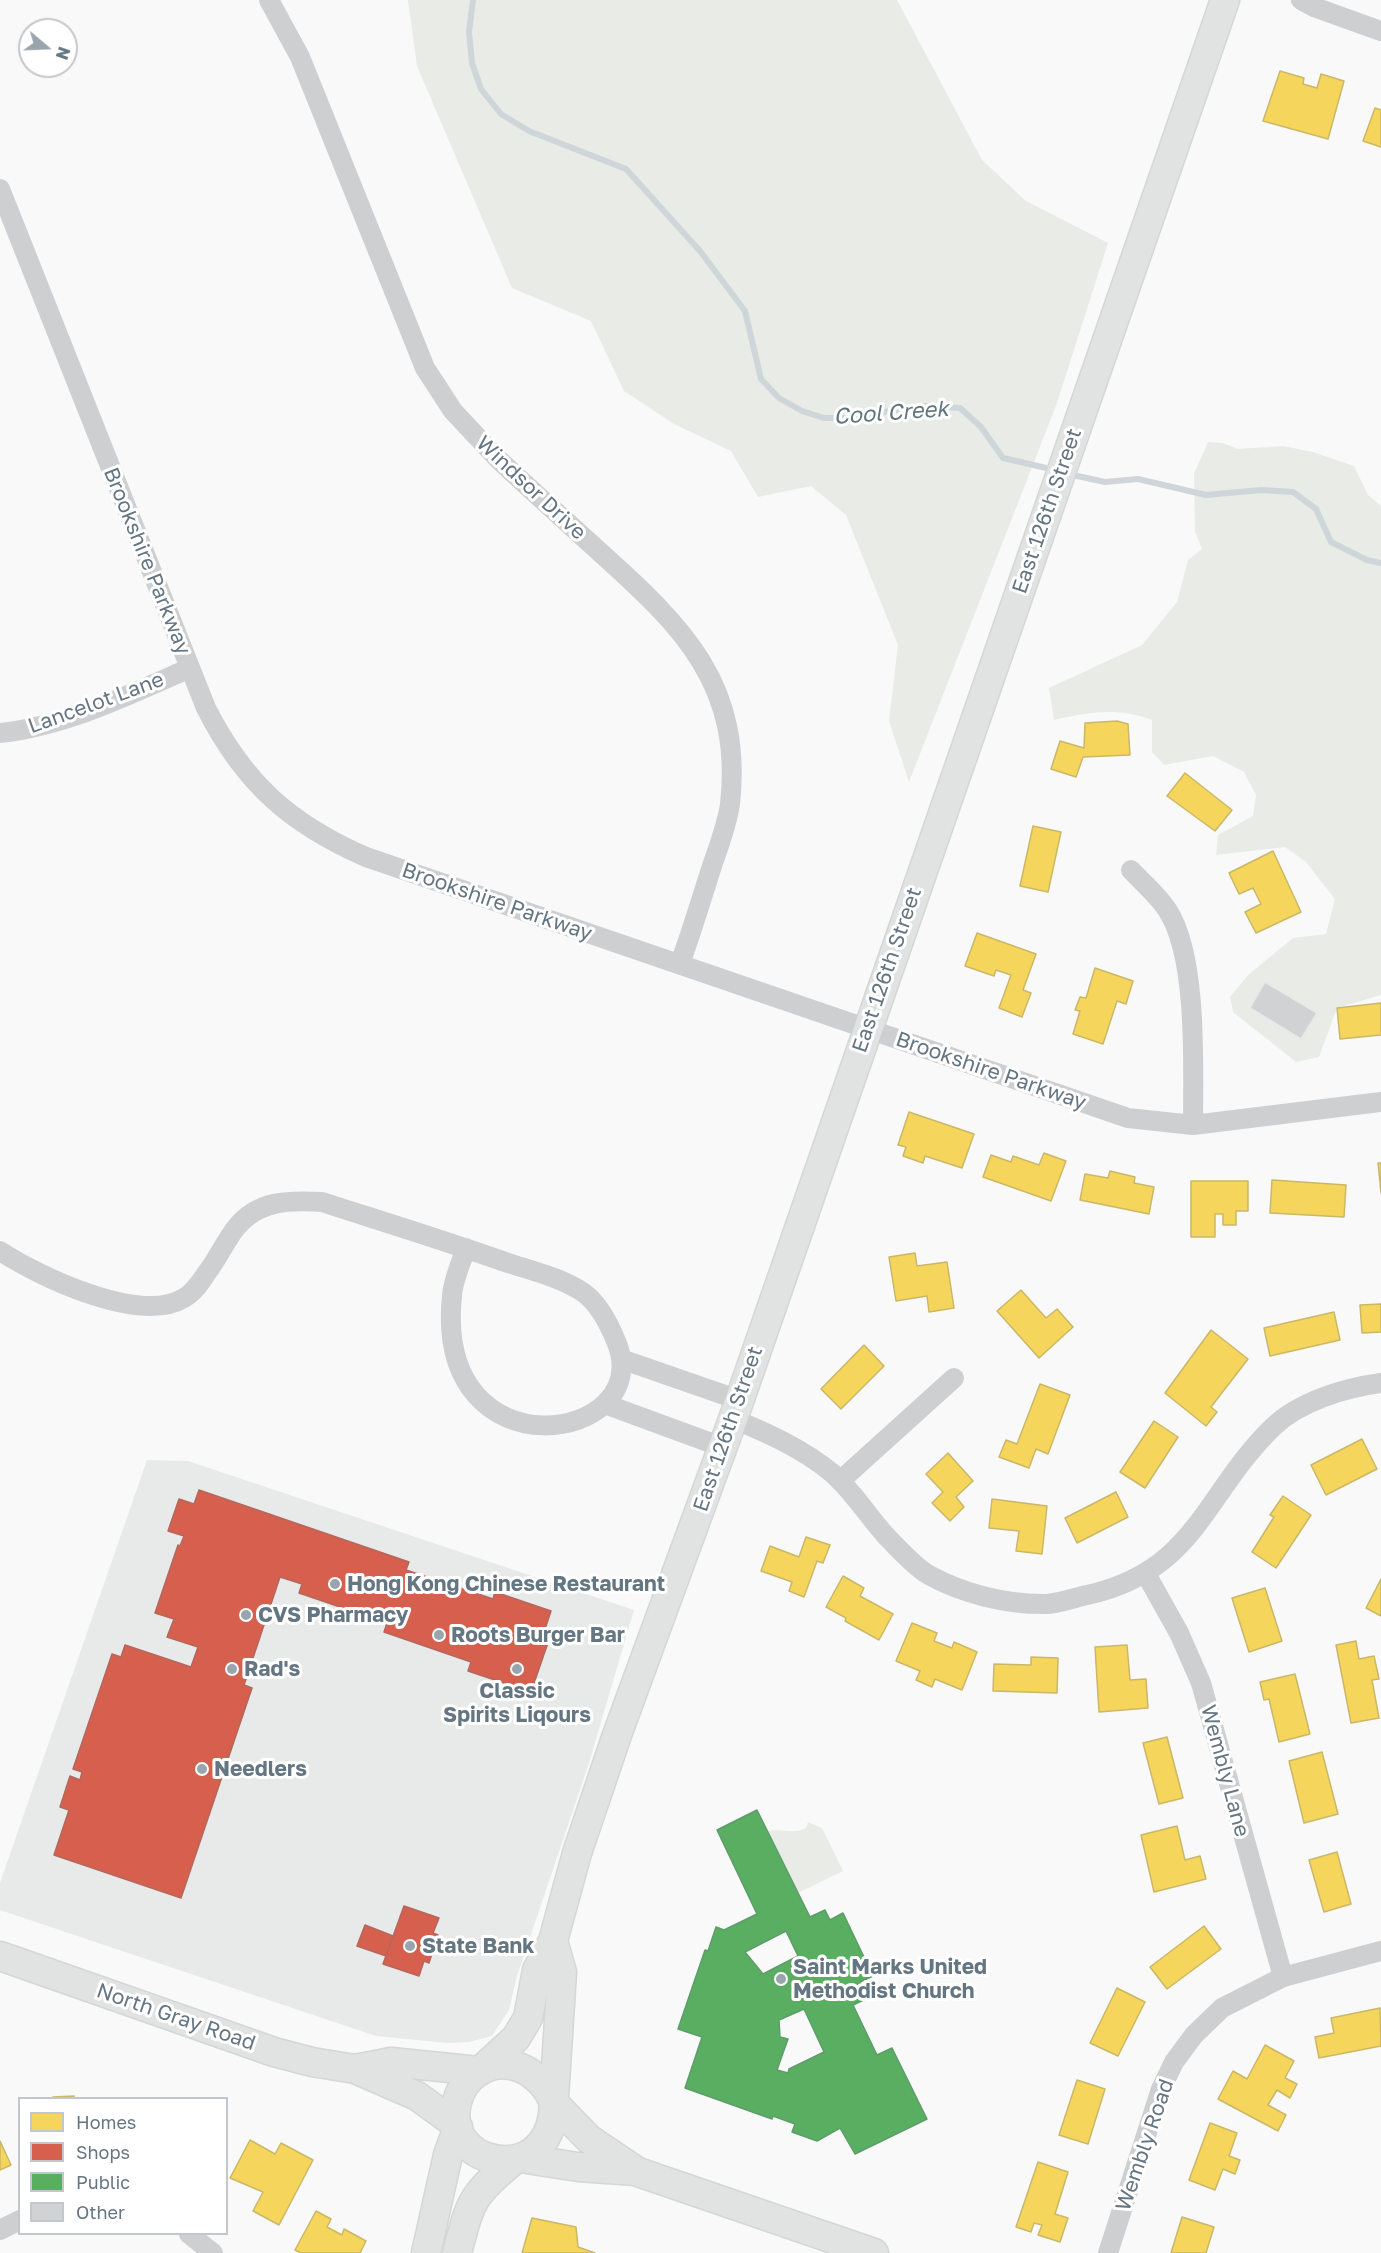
<!DOCTYPE html>
<style>
body{margin:0}
#map{position:relative;width:1381px;height:2253px;overflow:hidden;background:#f9f9f9;font-family:"Golos Text",sans-serif}
canvas{display:block}
.legend{position:absolute;left:18px;top:2097px;width:210px;height:138px;box-sizing:border-box;background:#fff;border:2px solid #c1c8cd;margin:0;padding:8px 10px;list-style:none;font-size:18px;color:#657683}
.legend li{display:flex;align-items:center;gap:12px;height:30px}
.legend b{width:30px;border:2px solid #c1c8cd}
.north{position:absolute;left:18px;top:18px;width:60px;height:60px;box-sizing:border-box;background:#fff;border:2px solid #c1c8cd;border-radius:50%;rotate:109deg;font-size:16px;font-weight:700;line-height:24px;text-align:center;color:#657683}
.north::after{content:'';display:block;margin:auto;width:21px;height:27px;background:#99a4ac;clip-path:polygon(50% 0,100% 100%,50% 72%,0 100%)}
</style>
<div id="map">
<canvas width="1381" height="2253"></canvas>
<ul class="legend">
<li><b style="height:16px;background:#f6d55c"></b>Homes</li>
<li><b style="height:16px;background:#d6604d"></b>Shops</li>
<li><b style="height:16px;background:#5aae61"></b>Public</li>
<li><b style="height:16px;background:#d0d2d3"></b>Other</li>
</ul>
<div class="north">N</div>
</div>
<script>
const g = document.querySelector('canvas').getContext('2d');
g.lineJoin = 'round';
function fill(path, color) { g.fillStyle = color; g.fill(path, 'evenodd'); }
function strokePath(path, color, width, dash) { g.strokeStyle = color; g.lineWidth = width; g.lineCap = dash ? 'butt' : 'round'; g.setLineDash(dash || []); g.stroke(path); }
function write(font, color, halo, rows, align = 'center') {
  g.font = font + ' "Golos Text",sans-serif'; g.lineWidth = 6; g.setLineDash([]); g.textBaseline = 'middle'; g.strokeStyle = halo; g.fillStyle = color; for (const [text, x, y, turn = 0] of rows) {
    g.save(); g.translate(x, y); g.rotate((+turn || 0) * Math.PI / 180); g.textAlign = isNaN(turn) ? turn : align; if (halo) g.strokeText(text, 0, 0); g.fillText(text, 0, 0); g.restore();
  }
}
fill(new Path2D(`
 M147,1460L188,1461L634,1610L589,1763L517,1976L509,2010L492,2036L469,2042L447,2043L376,2036L0,1910V1883Z`), '#e8e9e9');
fill(new Path2D(`
 M408,0H897L982,160L1026,201L1108,243L1057,403L909,782L889,721L898,645L846,515L811,486L758,497L731,451L674,424L624,391L591,321L512,288L417,66Z
 M1208,442L1223,443L1238,449L1283,446L1313,452L1354,466L1368,495L1381,506V995L1337,1008L1319,1057L1296,1062L1233,1012L1230,997L1248,975L1293,938L1326,934L1335,899L1306,862L1285,847L1216,855L1218,835L1253,816L1256,795L1244,772L1213,756L1164,765L1152,752V720C1117,707 1090,712 1054,720L1049,688L1142,645L1177,602L1188,560L1202,549L1195,531L1194,474Z
 M808,1822L822,1828L843,1871L798,1893L768,1831C781,1828 794,1835 806,1828Z`), '#e8ebe6');
const homes = new Path2D(`
 M1280,71L1304,78L1303,84L1317,88L1321,74L1344,81L1328,139L1263,121Z
 M1375,108L1381,110V147L1363,141Z
 M1117,721L1128,724L1130,755L1083,757L1076,777L1051,769L1060,741L1084,748L1085,723Z
 M1185,773L1232,810L1215,831L1167,796Z
 M1033,826L1061,832L1048,892L1020,886Z
 M1273,851L1301,912L1256,933L1245,912L1261,904L1253,888L1239,894L1229,873Z
 M977,933L1036,954L1023,990L1031,993L1022,1017L999,1008L1011,975L996,970L994,976L965,966Z
 M1095,968L1133,981L1126,1004L1117,1001L1103,1044L1073,1034L1080,1011L1075,1010L1080,997L1086,998Z
 M1381,1003V1035L1340,1039L1337,1008Z
 M909,1112L974,1134L962,1168L925,1156L923,1163L903,1156L906,1147L898,1145Z
 M1044,1153L1066,1161L1051,1201L983,1177L991,1155L1011,1162L1013,1156L1039,1165Z
 M1378,1163H1381V1193Z
 M1110,1171L1135,1177L1134,1183L1154,1187L1149,1214L1080,1200L1085,1174L1108,1178Z
 M1272,1180L1346,1185L1344,1217L1270,1213Z
 M1191,1181H1248V1211H1236V1225H1223V1214H1215V1237H1191Z
 M915,1253L917,1266L947,1262L954,1308L929,1312L927,1296L896,1301L889,1257Z
 M1021,1290L1046,1318L1057,1309L1073,1327L1039,1358L997,1311Z
 M1381,1304V1332L1362,1333L1360,1305Z
 M1334,1312L1340,1340L1270,1356L1264,1328Z
 M1211,1330L1248,1359L1211,1407L1217,1412L1206,1426L1165,1393Z
 M864,1345L884,1366L841,1409L821,1389Z
 M1040,1384L1070,1395L1048,1454L1036,1449L1029,1468L999,1457L1006,1440L1017,1444Z
 M1154,1421L1178,1437L1145,1488L1120,1472Z
 M1362,1439L1377,1469L1326,1495L1311,1465Z
 M948,1453L973,1481L956,1497L964,1507L950,1521L932,1503L943,1492L926,1474Z
 M1116,1492L1128,1517L1077,1543L1065,1518Z
 M1283,1496L1311,1515L1276,1568L1252,1552L1274,1517L1270,1515Z
 M992,1499L1047,1506L1042,1554L1016,1551L1019,1531L989,1528Z
 M806,1537L830,1545L823,1563L817,1561L804,1597L789,1591L792,1582L761,1571L770,1546L799,1557Z
 M843,1576L864,1588L860,1596L893,1614L879,1640L845,1621L846,1618L826,1607Z
 M1381,1579V1616L1366,1608Z
 M1265,1588L1282,1641L1249,1652L1232,1598Z
 M912,1623L937,1633L934,1641L952,1648L954,1642L977,1652L962,1690L935,1679L932,1687L916,1680L920,1671L896,1661Z
 M1356,1641L1359,1659L1374,1656L1379,1679L1372,1680L1379,1718L1351,1723L1336,1645Z
 M1127,1645L1130,1680L1146,1679L1148,1708L1099,1712L1095,1647Z
 M1031,1657L1058,1658L1057,1693L993,1691L994,1664L1031,1665Z
 M1295,1674L1310,1734L1279,1742L1269,1699L1264,1700L1260,1682Z
 M1167,1737L1183,1798L1159,1804L1143,1743Z
 M1322,1752L1338,1814L1304,1823L1289,1761Z
 M1177,1826L1185,1860L1200,1856L1206,1879L1154,1892L1141,1835Z
 M1337,1852L1351,1904L1324,1912L1309,1860Z
 M1204,1926L1221,1949L1167,1989L1150,1967Z
 M1117,1988L1145,2002L1118,2056L1090,2043Z
 M1380,2008L1381,2046L1319,2058L1315,2037L1334,2033L1331,2018Z
 M1265,2045L1294,2061L1285,2078L1297,2084L1290,2098L1277,2090L1268,2105L1286,2115L1278,2131L1218,2099L1233,2071L1247,2079Z
 M1077,2080L1105,2089L1088,2144L1059,2135Z
 M74,2096V2098H53V2097Z
 M1210,2123L1237,2133L1229,2156L1240,2160L1235,2174L1223,2169L1215,2190L1189,2180Z
 M250,2140L275,2154L281,2143L313,2160L279,2225L253,2211L263,2192L230,2178Z
 M0,2141L11,2165L0,2170Z
 M1038,2162L1068,2172L1055,2214L1068,2218L1060,2242L1038,2235L1042,2225L1034,2223L1031,2232L1016,2227Z
 M316,2211L331,2219L327,2227L342,2235L344,2229L366,2241L360,2253H301L295,2250Z
 M1182,2217L1214,2227L1206,2253H1171Z
 M532,2218L576,2227L578,2247L595,2253H522Z`);
fill(homes, '#f6d55c');
strokePath(homes, '#cab868', 1.5);
const shops = new Path2D(`
 M199,1490L409,1562L406,1570L493,1599L495,1592L551,1611L545,1629L552,1631L531,1692L468,1671L471,1662L384,1632L387,1623L299,1593L302,1584L280,1577L244,1685L252,1688L181,1898L54,1855L69,1810L60,1807L70,1776L80,1780L82,1772L73,1769L112,1654L121,1657L125,1645L191,1667L198,1647L167,1637L174,1619L155,1613L178,1545L180,1546L184,1536L168,1531L179,1499L194,1504Z
 M404,1906L439,1918L433,1933L438,1935L429,1963L424,1961L419,1976L383,1964Z
 M365,1925L393,1936L386,1956L357,1946Z`);
fill(shops, '#d6604d');
strokePath(shops, '#b4675d', 1.5);
const public = new Path2D(`
 M757,1810L810,1917L825,1910L830,1920L843,1913L873,1976L860,1982L868,1998L853,2005L877,2055L892,2048L927,2119L855,2154L840,2128L817,2141L792,2132L795,2124L773,2116L772,2119L685,2088L702,2037L678,2029L705,1950L708,1951L716,1927L724,1930L757,1914L717,1830ZM786,1931L798,1956L763,1974L745,1952ZM804,2009L824,2052L789,2069L788,2073L777,2070L788,2039L780,2037L779,2020Z`);
fill(public, '#5aae61');
strokePath(public, '#5d9d6b', 1.5);
strokePath(new Path2D(`
 M473,0L469,32L472,63L481,89L501,114L529,131L626,169L700,251L745,311L761,379L779,398L802,411L824,418H843L925,406L960,408L981,427L1003,458L1055,470
 M1068,474L1105,482L1138,479L1206,495L1261,490L1293,492L1316,509L1331,542L1367,560L1381,563`), '#ced6d9', 6);
const building = new Path2D(`
 M1265,982L1317,1013L1301,1039L1250,1008Z`);
fill(building, '#d0d2d3');
strokePath(building, '#e8e8e8', 1.5);
const secondary = new Path2D(`
 M0,1956L274,2052L312,2062L355,2069L417,2096L457,2125
 M355,2069L391,2062L479,2071
 M480,2071L516,2038L528,2018L537,1970L553,1941L577,1853L617,1735L733,1419L1225,0
 M553,2100C539,2071 507,2053 478,2072C467,2079 460,2090 457,2102C441,2166 544,2187 553,2114L562,1972L553,1941
 M553,2102L589,2139L638,2172L874,2253
 M520,2158L578,2167L636,2171
 M426,2253L448,2155L458,2127
 M457,2253C471,2200 471,2196 514,2160`);
strokePath(secondary, '#d5d6d7', 31);
strokePath(new Path2D(`
 M269,0L300,57L425,368L453,411L498,459C532,491 567,522 602,554C683,627 743,685 730,804C727,826 718,848 711,869C701,901 691,933 680,964
 M1301,0L1314,7L1381,31
 M0,189L206,708C244,783 290,824 366,857L1128,1118L1193,1125L1381,1102
 M0,733C66,726 129,695 190,668
 M1131,870C1143,883 1159,896 1168,911C1198,958 1193,1069 1193,1125
 M0,1251C38,1276 140,1325 184,1298C195,1292 201,1281 208,1271C218,1258 225,1242 235,1229C257,1200 289,1200 322,1202C384,1222 446,1241 508,1263C533,1271 562,1278 584,1293C599,1304 609,1324 616,1341C659,1443 433,1479 452,1296C453,1280 461,1263 466,1248
 M621,1359L739,1400
 M605,1404L722,1447
 M733,1419C768,1433 803,1449 832,1473C854,1492 869,1518 888,1538C900,1550 915,1567 929,1575C963,1594 1008,1605 1047,1604C1060,1603 1074,1598 1087,1595C1196,1571 1204,1494 1273,1427C1300,1401 1345,1388 1381,1383
 M840,1481L954,1378
 M1146,1574L1179,1633L1201,1683L1283,1977
 M0,2230L20,2220
 M189,2234L213,2253
 M1108,2253L1161,2089L1174,2062L1194,2035L1222,2008L1283,1977L1381,1951`), '#cecfd0', 20);
strokePath(secondary, '#e1e2e2', 28);
for (const [x, y, r, color] of [
 [335,1584,6,"#99a4ac"],
 [246,1615,6,"#99a4ac"],
 [439,1635,6,"#99a4ac"],
 [232,1669,6,"#99a4ac"],
 [517,1669,6,"#99a4ac"],
 [202,1769,6,"#99a4ac"],
 [410,1946,6,"#99a4ac"],
 [781,1979,6,"#99a4ac"]
]) { const dot = new Path2D(); dot.arc(x, y, r, 0, 2 * Math.PI); g.fillStyle = color; g.fill(dot); strokePath(dot, '#fff', 2); }
write('21px', '#657683', '#fff', [
 ["Windsor Drive",531,488,43],
 ["East 126th Street",1047,511,-71],
 ["Brookshire Parkway",147,561,68],
 ["Lancelot Lane",96,703,-20],
 ["Brookshire Parkway",497,902,19],
 ["East 126th Street",887,970,-71],
 ["Brookshire Parkway",991,1071,19],
 ["East 126th Street",728,1429,-71],
 ["Wembly Lane",1225,1771,75],
 ["North Gray Road",176,2017,19],
 ["Wembly Road",1145,2145,-71]
]);
write('bold 21px', '#657683', '#fff', [
 ["Hong Kong Chinese Restaurant",347,1584],
 ["CVS Pharmacy",258,1615],
 ["Roots Burger Bar",451,1635],
 ["Rad's",244,1669],
 ["Classic",517,1691,"center"],
 ["Spirits Liqours",517,1715,"center"],
 ["Needlers",214,1769],
 ["State Bank",422,1946],
 ["Saint Marks United",793,1967],
 ["Methodist Church",793,1991]
], 'left');
write('italic 22px', '#60757c', '#fff', [
 ["Cool Creek",891,413,-4]
]);
</script>
